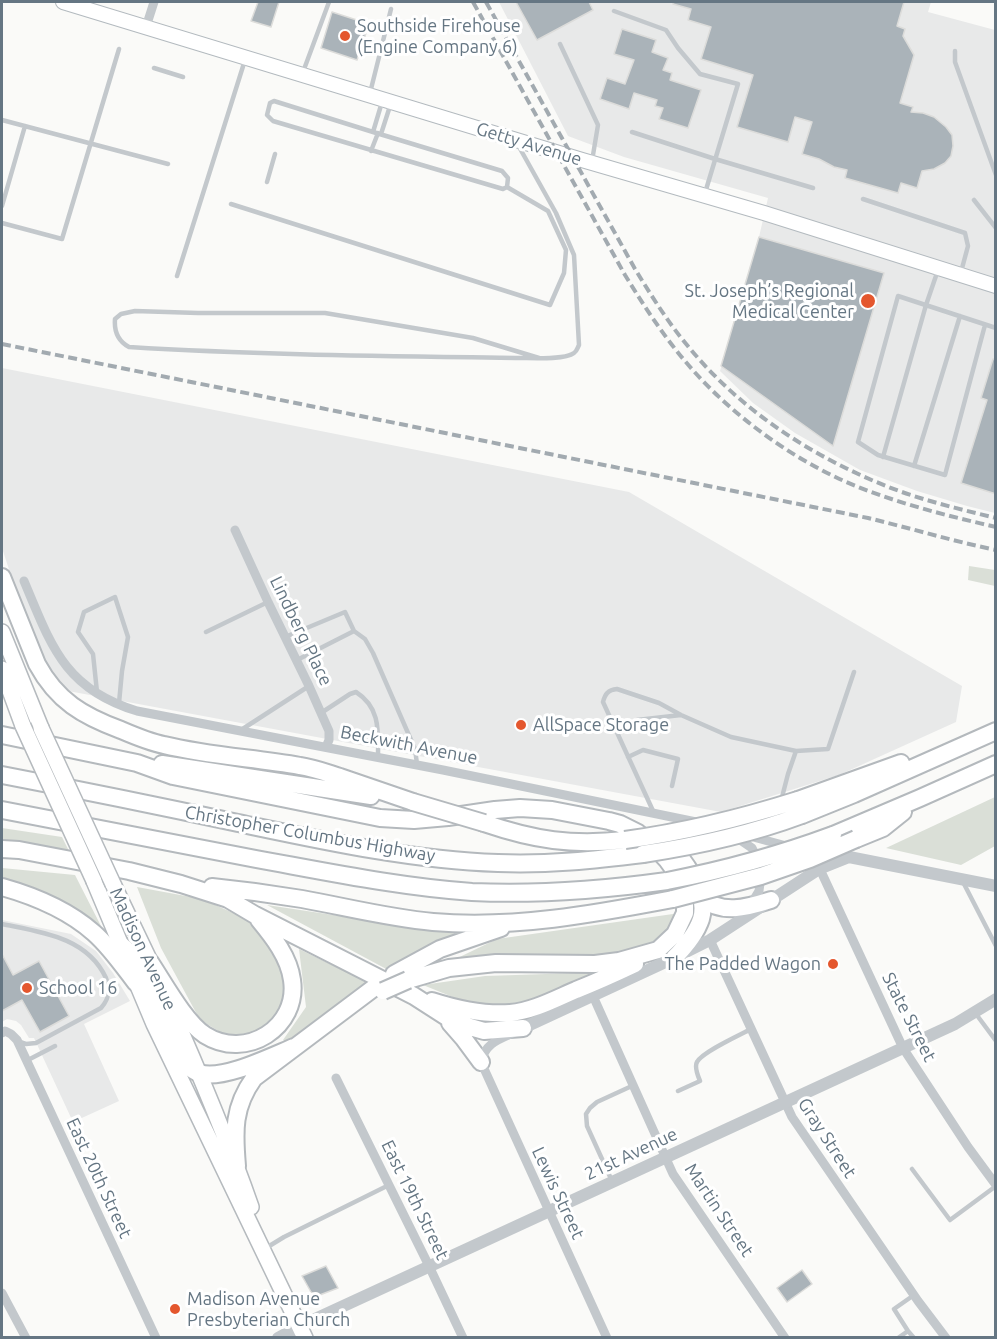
<!DOCTYPE html>
<meta charset="utf-8">
<style>
body{margin:0}
#map{position:relative;width:997px;height:1339px;overflow:hidden;background:#fafaf8;font-family:Ubuntu,sans-serif}
canvas{display:block}
.frame{position:absolute;inset:0;border:3px solid #657683;pointer-events:none}
</style>
<div id="map">
<canvas width="997" height="1339"></canvas>
<div class="frame"></div>
</div>
<script>
const g = document.querySelector('canvas').getContext('2d');
g.lineJoin = 'round';
function fill(path, color) { g.fillStyle = color; g.fill(path, 'evenodd'); }
function strokePath(path, color, width, dash) { g.strokeStyle = color; g.lineWidth = width; g.lineCap = dash ? 'butt' : 'round'; g.setLineDash(dash || []); g.stroke(path); }
function write(font, color, halo, rows, align = 'center') {
  g.font = font + ' Ubuntu,sans-serif'; g.lineWidth = 6; g.setLineDash([]); g.textBaseline = 'middle'; g.strokeStyle = halo; g.fillStyle = color; for (const [text, x, y, turn = 0] of rows) {
    g.save(); g.translate(x, y); g.rotate((+turn || 0) * Math.PI / 180); g.textAlign = isNaN(turn) ? turn : align; if (halo) g.strokeText(text, 0, 0); g.fillText(text, 0, 0); g.restore();
  }
}
fill(new Path2D(`
 M499,2H931L928,12L995,30V513L967,506L917,491L860,470L795,433L753,403L720,371L759,237L768,198L624,157L568,136Z
 M2,368L629,492L962,686L956,722L839,775L721,812L52,688L36,652L2,548Z
 M2,920L71,934L96,951L113,973L130,1001L84,1024L119,1101L73,1122L34,1038H29L21,1025L16,1021L7,1019L2,1022Z`), '#e8e9e9');
fill(new Path2D(`
 M969,566L995,570V586L968,580Z
 M995,797V846L961,865L886,848Z
 M2,828L62,837L70,853L2,848Z
 M2,868L75,875L101,926L64,902L2,881Z
 M137,887L202,899L251,921L271,944L289,990L271,1027L237,1042L200,1020L161,948Z
 M267,905L466,935L390,971Z
 M680,913L658,946L601,958L443,965L497,939Z
 M299,949L367,982L289,1044L283,1040L306,1007Z
 M607,972L514,1009L475,1006L423,985L485,976Z`), '#dadfd7');
const building = new Path2D(`
 M258,2H279L271,27L251,21Z
 M516,2H589L593,10L537,40Z
 M673,2H904L897,26L905,29L903,36L914,55L900,103L913,107L911,112L923,113L934,117L946,127L952,135L953,146L951,156L945,163L934,169L922,171L917,188L901,183L898,193L845,178L847,170L834,167L819,159L802,154L812,122L795,117L788,142L737,127L753,75L701,59L711,27L688,20L691,9L673,4Z
 M332,12L369,24L357,60L321,48Z
 M622,29L656,40L652,52L668,58L663,70L672,73L670,80L701,90L688,128L659,119L663,108L655,106L657,100L634,93L629,109L600,99L607,78L625,84L634,60L614,54Z
 M759,237L884,273L833,446L721,366Z
 M993,359H996V494L961,483L987,400L981,398Z
 M2,954L13,975L39,961L69,1016L40,1032L22,1000L2,1011Z
 M326,1266L338,1288L317,1296L311,1292L302,1276Z
 M802,1270L812,1284L787,1302L777,1288Z`);
fill(building, '#aab3b9');
strokePath(building, '#dcdcda', 1.5);
const secondary = new Path2D(`
 M63,2L582,160L764,213L996,286`);
const primary = new Path2D(`
 M2,632L41,728
 M2,669L23,726
 M94,881L154,1024L305,1338
 M113,884L156,974
 M165,995C196,1065 226,1135 251,1207`);
const motorway = new Path2D(`
 M2,577L37,664C57,701 83,716 121,730C135,736 149,742 164,745C209,756 255,758 300,766C314,768 327,773 340,777C364,785 389,794 413,802
 M2,735L137,763L173,776L380,818L414,820L448,817L495,810L520,808L552,810L609,821L620,824L638,833L652,844L667,860L680,878L685,903V913L675,934L658,950L619,961L595,964L496,963L449,968L408,980
 M162,764L371,796
 M2,775C80,790 159,806 238,823C324,841 410,860 498,863C547,865 595,860 643,854
 M798,800L901,763
 M2,810C86,826 171,842 256,859C328,872 400,887 472,892C538,895 602,890 667,881
 M802,815L854,794L996,731
 M484,823C534,840 572,846 625,840
 M833,835L920,798L996,764
 M856,839L883,828L903,812
 M665,840C683,858 709,892 701,919C696,934 685,947 674,958
 M2,849L19,850L129,871L181,884L228,899L255,915L414,996L456,1023L484,1031L523,1028
 M2,887C34,896 68,910 94,933C110,947 123,966 136,983
 M212,887C242,890 272,894 302,899C346,907 389,918 433,922C513,929 594,914 673,899
 M700,897C722,915 746,908 771,900
 M120,944L138,960L184,1062C189,1067 192,1071 199,1073C222,1081 272,1056 294,1047
 M150,962C164,983 185,1022 205,1035C246,1061 299,1027 292,980C289,957 273,937 259,920
 M394,974L440,949L501,928
 M432,1001C457,1009 484,1015 510,1013C533,1011 555,999 576,990C596,982 616,973 635,964
 M450,1023L464,1039L481,1062
 M237,1166C234,1131 233,1107 254,1078L375,987`);
strokePath(secondary, '#b3babf', 16);
strokePath(primary, '#b5babe', 18);
strokePath(motorway, '#b4b9bd', 20);
strokePath(new Path2D(`
 M614,11L666,30L678,48L700,74L738,84L705,193
 M560,44L598,125L592,161
 M955,51V62L996,175
 M154,68L183,77
 M303,72L329,2
 M370,93L391,9
 M274,101L373,132L502,171L508,178L507,187L503,189L273,121L267,115L270,103Z
 M2,120L168,164
 M373,132L382,102
 M632,132L715,159L813,188
 M381,134L391,103
 M518,145L556,213L574,255L579,345C577,349 577,351 574,353C565,360 531,358 520,358C389,356 259,355 129,347C118,341 114,331 115,319L121,314L135,311L198,313H325L473,338L539,358
 M371,151L378,133
 M267,182L275,154
 M863,199L965,233L968,246L961,272
 M974,200L996,228
 M231,204L550,305L564,273L566,250L548,211L507,187
 M2,206L25,126
 M2,223L62,239L119,49
 M177,276L245,60
 M985,325L945,475L878,455L858,442L898,296C931,307 963,317 996,328
 M883,457L926,305L938,270
 M914,466L960,316
 M354,631L365,639L373,653L415,749L417,764
 M206,632L268,602
 M285,637L345,612L354,631L297,660
 M97,692L93,654L78,632L84,612L115,597L128,637L122,671L119,703
 M321,713L350,694L356,692C381,708 378,732 378,757
 M637,720L681,715
 M241,730L309,686
 M796,751L828,749L854,672
 M628,757L643,750L678,759L672,786
 M654,813L603,702C605,694 608,690 617,689L659,703L681,715L731,737L796,751L788,774L781,801
 M963,882L996,946
 M2,924C41,932 87,937 106,978C111,990 109,999 101,1008L36,1043L26,1044L20,1042
 M976,1014L996,1041
 M26,1061L55,1046
 M678,1091L700,1081C698,1076 694,1067 697,1062C702,1052 740,1035 751,1029
 M912,1169L950,1220L996,1186
 M612,1181L587,1126L586,1114L590,1108L597,1102L634,1085
 M266,1248L284,1237L389,1185
 M908,1331L894,1309L914,1295
 M898,1338L908,1331L914,1338`), '#c3c8cc', 4.5);
strokePath(new Path2D(`
 M146,27L154,2
 M235,530L268,602L309,686L329,731V740L326,747
 M24,581C51,645 64,689 137,711L443,770L701,823
 M724,829L752,848L759,862
 M746,835L790,847
 M818,865L903,1048L968,1147L996,1185
 M750,906L759,891L761,875
 M710,940L792,1117L918,1301L946,1338
 M593,996L673,1174L785,1338
 M2,1033L5,1031L11,1034L17,1040L156,1338
 M513,1033C497,1040 485,1044 481,1062L607,1338
 M336,1078L429,1266L463,1338
 M2,1293L26,1338`), '#c3c8cc', 9);
strokePath(new Path2D(`
 M523,1028L674,958L710,940L819,869L849,857L996,886
 M278,1338L300,1326L955,1024L996,999`), '#c3c8cc', 12);
strokePath(secondary, '#fff', 14);
strokePath(primary, '#fff', 15);
strokePath(motorway, '#fff', 16);
strokePath(new Path2D(`
 M473,2L625,275C641,301 657,326 676,350C719,405 780,452 844,481C892,502 944,515 996,527
 M486,2L635,269C651,295 667,321 687,345C739,409 809,455 886,486C921,500 959,509 996,518
 M2,344L868,518C910,528 952,541 996,550`), '#a2aab0', 4, [9, 4.5]);
const primaryBridge = new Path2D(`
 M23,726L94,881
 M41,728L113,884`);
const motorwayBridge = new Path2D(`
 M413,802L484,823
 M625,840C684,832 741,818 798,800
 M643,854C697,846 751,834 802,815
 M667,881C724,870 779,855 833,835
 M673,899L761,876L810,859L856,839
 M383,991L408,980`);
strokePath(primaryBridge, '#b5babe', 18, []);
strokePath(motorwayBridge, '#b4b9bd', 20, []);
strokePath(primaryBridge, '#fff', 15);
strokePath(motorwayBridge, '#fff', 16);
for (const [x, y, r, color] of [
 [345,36,6,"#e4572e"],
 [868,301,8,"#e4572e"],
 [521,725,6,"#e4572e"],
 [833,964,6,"#e4572e"],
 [27,988,6,"#e4572e"],
 [175,1309,6,"#e4572e"]
]) { const dot = new Path2D(); dot.arc(x, y, r, 0, 2 * Math.PI); g.fillStyle = color; g.fill(dot); strokePath(dot, '#fff', 2); }
write('18px', '#657683', '#fff', [
 ["Southside Firehouse",357,26],
 ["(Engine Company 6)",357,47],
 ["St. Joseph’s Regional",854,291,"right"],
 ["Medical Center",854,312,"right"],
 ["AllSpace Storage",533,725],
 ["The Padded Wagon",821,964,"right"],
 ["School 16",39,988],
 ["Madison Avenue",187,1299],
 ["Presbyterian Church",187,1320]
], 'left');
write('18px', '#657683', '#fff', [
 ["Getty Avenue",529,144,17],
 ["Lindberg Place",301,631,64],
 ["Beckwith Avenue",409,745,11],
 ["Christopher Columbus Highway",310,834,10],
 ["Madison Avenue",143,949,65],
 ["State Street",909,1017,63],
 ["Gray Street",827,1138,57],
 ["21st Avenue",631,1154,-25],
 ["East 20th Street",99,1178,65],
 ["Lewis Street",558,1193,65],
 ["East 19th Street",415,1200,64],
 ["Martin Street",719,1210,56]
]);
</script>
